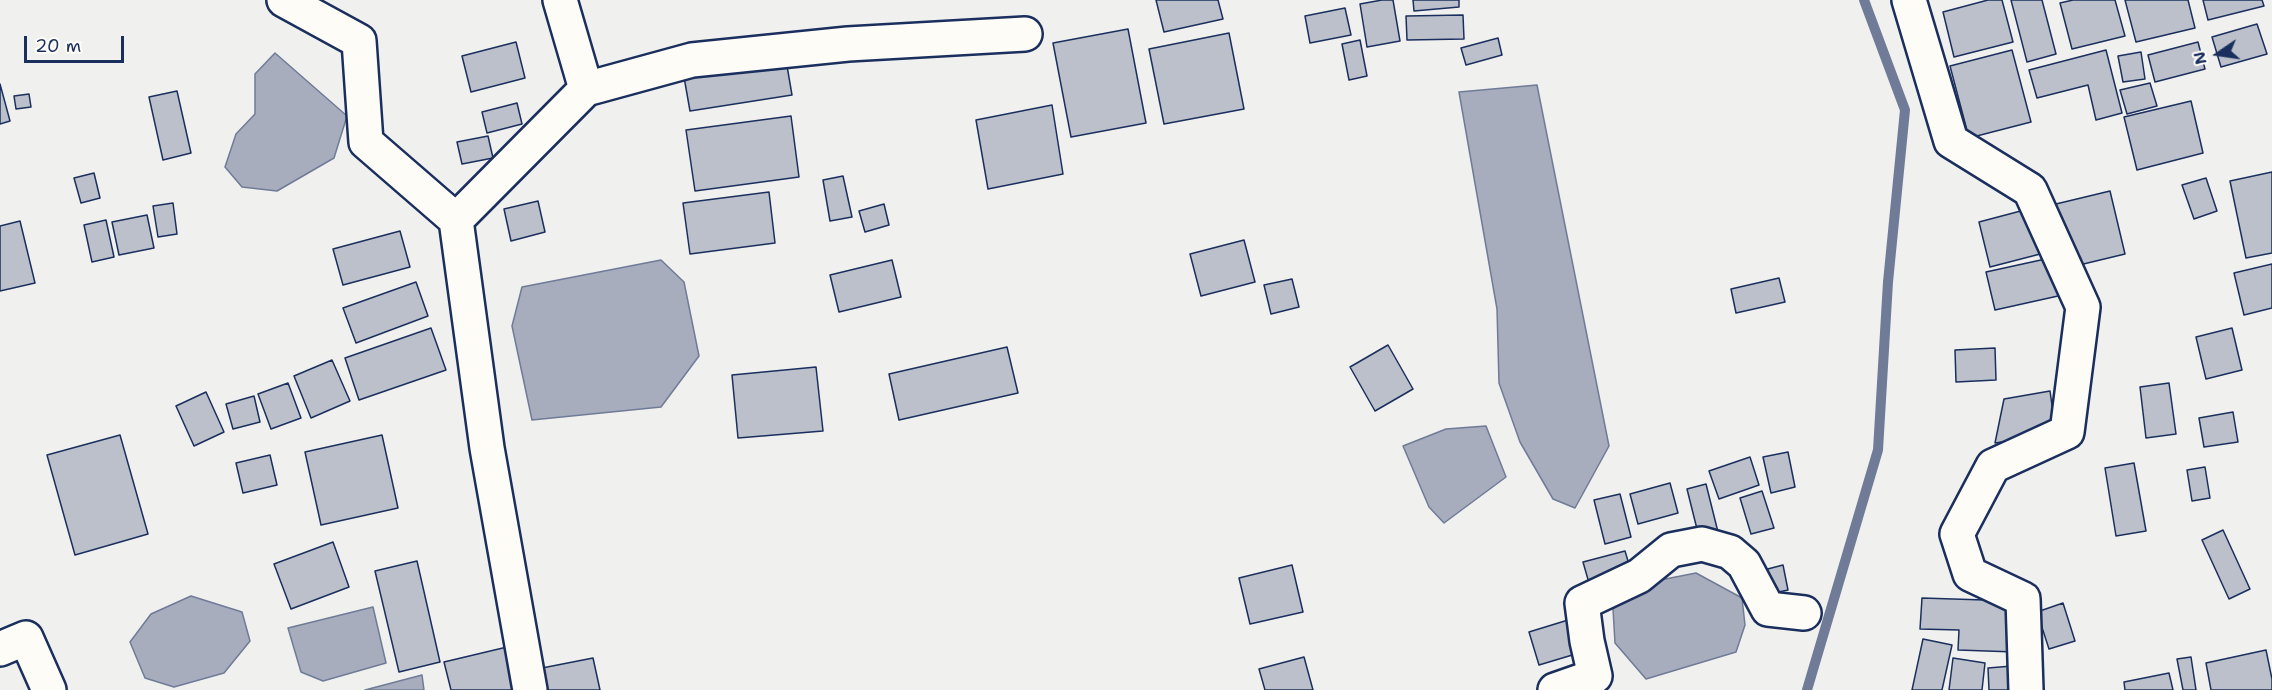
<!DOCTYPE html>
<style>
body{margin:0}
#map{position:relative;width:2272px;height:690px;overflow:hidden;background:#f0f0ee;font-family:"Shantell Sans",sans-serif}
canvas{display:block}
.north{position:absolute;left:2188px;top:24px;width:60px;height:60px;-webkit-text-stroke:4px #fdfcf7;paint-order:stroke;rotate:257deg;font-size:16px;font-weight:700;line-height:24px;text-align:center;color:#1b2f5e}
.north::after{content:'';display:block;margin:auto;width:21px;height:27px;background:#1b2f5e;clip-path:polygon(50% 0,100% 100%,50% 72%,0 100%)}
.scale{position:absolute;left:24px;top:36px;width:100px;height:27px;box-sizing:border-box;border:3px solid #1b2f5e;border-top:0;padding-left:8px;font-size:18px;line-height:21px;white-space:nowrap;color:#1b2f5e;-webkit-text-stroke:4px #fdfcf7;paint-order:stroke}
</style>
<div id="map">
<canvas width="2272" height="690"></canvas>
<div class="north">N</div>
<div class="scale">20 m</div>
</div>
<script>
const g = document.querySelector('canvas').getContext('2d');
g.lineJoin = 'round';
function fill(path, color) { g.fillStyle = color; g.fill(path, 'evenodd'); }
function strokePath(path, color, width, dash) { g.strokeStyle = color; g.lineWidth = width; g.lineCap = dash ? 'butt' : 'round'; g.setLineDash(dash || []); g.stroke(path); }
const water = new Path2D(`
 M275,53L347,116L334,158L277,191L242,187L225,167L236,134L255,114V74Z
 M1537,85L1609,446L1575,508L1553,499L1520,442L1499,383L1497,309L1459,92Z
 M661,260L684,282L699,356L661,407L532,420L512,326L522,287Z
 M1486,426L1506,477L1444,523L1429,507L1403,446L1446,429Z
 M1696,573L1742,598L1745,625L1736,652L1646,679L1615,643L1613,609L1645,583Z
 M191,596L242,612L250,641L224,673L174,687L145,678L130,642L151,614Z
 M373,607L386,663L323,681L301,672L288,628Z
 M422,675L424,690H365Z`);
fill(water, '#a7adbd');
strokePath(water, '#6f7b97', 1.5);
strokePath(new Path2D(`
 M1807,690L1878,450L1888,282L1905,110L1864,0`), '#6f7b97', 10);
const building = new Path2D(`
 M1156,0H1218L1223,19L1164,32Z
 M1382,0H1393L1400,41L1367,47L1360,4Z
 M1413,0H1459V7L1414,11Z
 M1988,0H2002L2013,42L1954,57L1943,12Z
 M2011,0H2042L2056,54L2027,62Z
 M2073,0H2115L2125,36L2072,49L2060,3Z
 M2125,0H2188L2195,28L2136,42Z
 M2203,0H2262L2264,6L2208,20Z
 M1345,8L1351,35L1310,43L1305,16Z
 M1463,15L1464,39L1407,40L1406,16Z
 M2257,24L2267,54L2221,67L2212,37Z
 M1128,29L1146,123L1071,137L1053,43Z
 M1229,33L1244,109L1164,124L1149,49Z
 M1498,38L1502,55L1466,65L1461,48Z
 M1360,40L1367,76L1349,80L1342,44Z
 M516,42L525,78L471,92L462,56Z
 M2198,42L2205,69L2155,82L2148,55Z
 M2012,50L2031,122L1969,138L1950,66Z
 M2106,50L2122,113L2096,120L2088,85L2037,98L2029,70Z
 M2141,52L2145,79L2123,82L2118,56Z
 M786,60L792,95L690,111L684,77Z
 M2150,83L2157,106L2127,114L2120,90Z
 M0,84L10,121L0,124Z
 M177,91L191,153L163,160L149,97Z
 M29,94L31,107L16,109L14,96Z
 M2191,101L2203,153L2137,170L2124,117Z
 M517,103L522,124L487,133L482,112Z
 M1052,105L1063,174L988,189L976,120Z
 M791,116L799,177L695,191L686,130Z
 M488,136L493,158L462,164L457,142Z
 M2272,172V253L2246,258L2230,181Z
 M94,173L100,198L81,203L74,178Z
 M843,176L852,217L830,221L823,180Z
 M2206,178L2217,211L2194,219L2182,185Z
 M2110,191L2125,254L2071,267L2056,204Z
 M769,192L775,243L690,254L683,203Z
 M538,201L545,232L511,241L504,209Z
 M173,203L177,234L158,237L153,206Z
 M884,204L889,225L865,232L859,211Z
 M2032,208L2044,253L1990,267L1979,222Z
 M147,215L154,248L119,255L112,222Z
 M106,220L114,257L92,262L84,225Z
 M20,221L35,283L0,291V226Z
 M400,231L410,267L343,285L333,249Z
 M1244,240L1255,282L1201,296L1190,254Z
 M2050,258L2058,296L1995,310L1986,272Z
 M892,260L901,297L839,312L830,275Z
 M2272,264V308L2244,315L2234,273Z
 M1779,278L1785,302L1736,313L1731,289Z
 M1292,279L1299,307L1271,314L1264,285Z
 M416,282L428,316L356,343L343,308Z
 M431,328L446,370L359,400L345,358Z
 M2232,328L2242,370L2206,379L2196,337Z
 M1388,345L1413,389L1375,411L1350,367Z
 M1007,347L1018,393L899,420L889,374Z
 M1995,348L1996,380L1956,382L1955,350Z
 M332,360L350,401L311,418L294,376Z
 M816,367L823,431L738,438L732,375Z
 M288,383L301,418L271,429L258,394Z
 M2169,383L2176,434L2146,438L2140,387Z
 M2050,391L2056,434L1995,443L2004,399Z
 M206,392L224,432L194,446L176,406Z
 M254,396L260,422L233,429L226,404Z
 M2233,412L2238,442L2204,447L2199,418Z
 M120,435L148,534L75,555L47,455Z
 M382,435L398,508L321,525L305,452Z
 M1788,452L1795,487L1771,493L1763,457Z
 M270,455L277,485L243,493L236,463Z
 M1750,457L1759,485L1719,499L1709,471Z
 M2134,463L2146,531L2116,536L2105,468Z
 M2205,467L2210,498L2192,501L2187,470Z
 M1670,483L1678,513L1638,524L1630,494Z
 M1706,484L1718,532L1699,537L1687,489Z
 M1762,491L1774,528L1751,534L1740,498Z
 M1620,494L1631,537L1605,544L1594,500Z
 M2223,530L2250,589L2229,599L2202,540Z
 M333,542L349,587L291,609L274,564Z
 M1625,551L1631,571L1589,583L1583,562Z
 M417,561L440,662L399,672L375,571Z
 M1292,565L1303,612L1250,624L1239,578Z
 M1783,565L1788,590L1765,595L1760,571Z
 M1922,598L2016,601L2015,652L1958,650L1959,630L1920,629Z
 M2063,603L2075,641L2049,649L2037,612Z
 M1568,620L1579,653L1539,665L1529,632Z
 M1923,639L1952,645L1942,690H1912Z
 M507,647L517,690H451L444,662Z
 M2266,650L2272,679V690H2211L2206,663Z
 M1304,657L1313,690H1265L1259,669Z
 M2191,657L2196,690H2183L2177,659Z
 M593,658L600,690H541L537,669Z
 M1953,658L1985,663L1982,690H1949Z
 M2012,666L2014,690H1989L1988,668Z
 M2169,673L2173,690H2125L2124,682Z`);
fill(building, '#bbc0ca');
strokePath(building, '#1b2f5e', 1.5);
const minor = new Path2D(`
 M284,0L359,41L366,142L456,220L487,448L530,690
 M560,0L586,89
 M1909,0L1951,141L2030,190L2083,307L2067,432L1993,466L1957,534L1970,574L2023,599L2026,690
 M456,220L586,89L692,60L848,44L1025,34
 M0,649L26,638L49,690
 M1555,690L1595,676L1587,641L1582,603L1639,576L1671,550L1702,544L1730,552L1744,564L1768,609L1804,613`);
strokePath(minor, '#1b2f5e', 38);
strokePath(minor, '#fdfcf7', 33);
</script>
